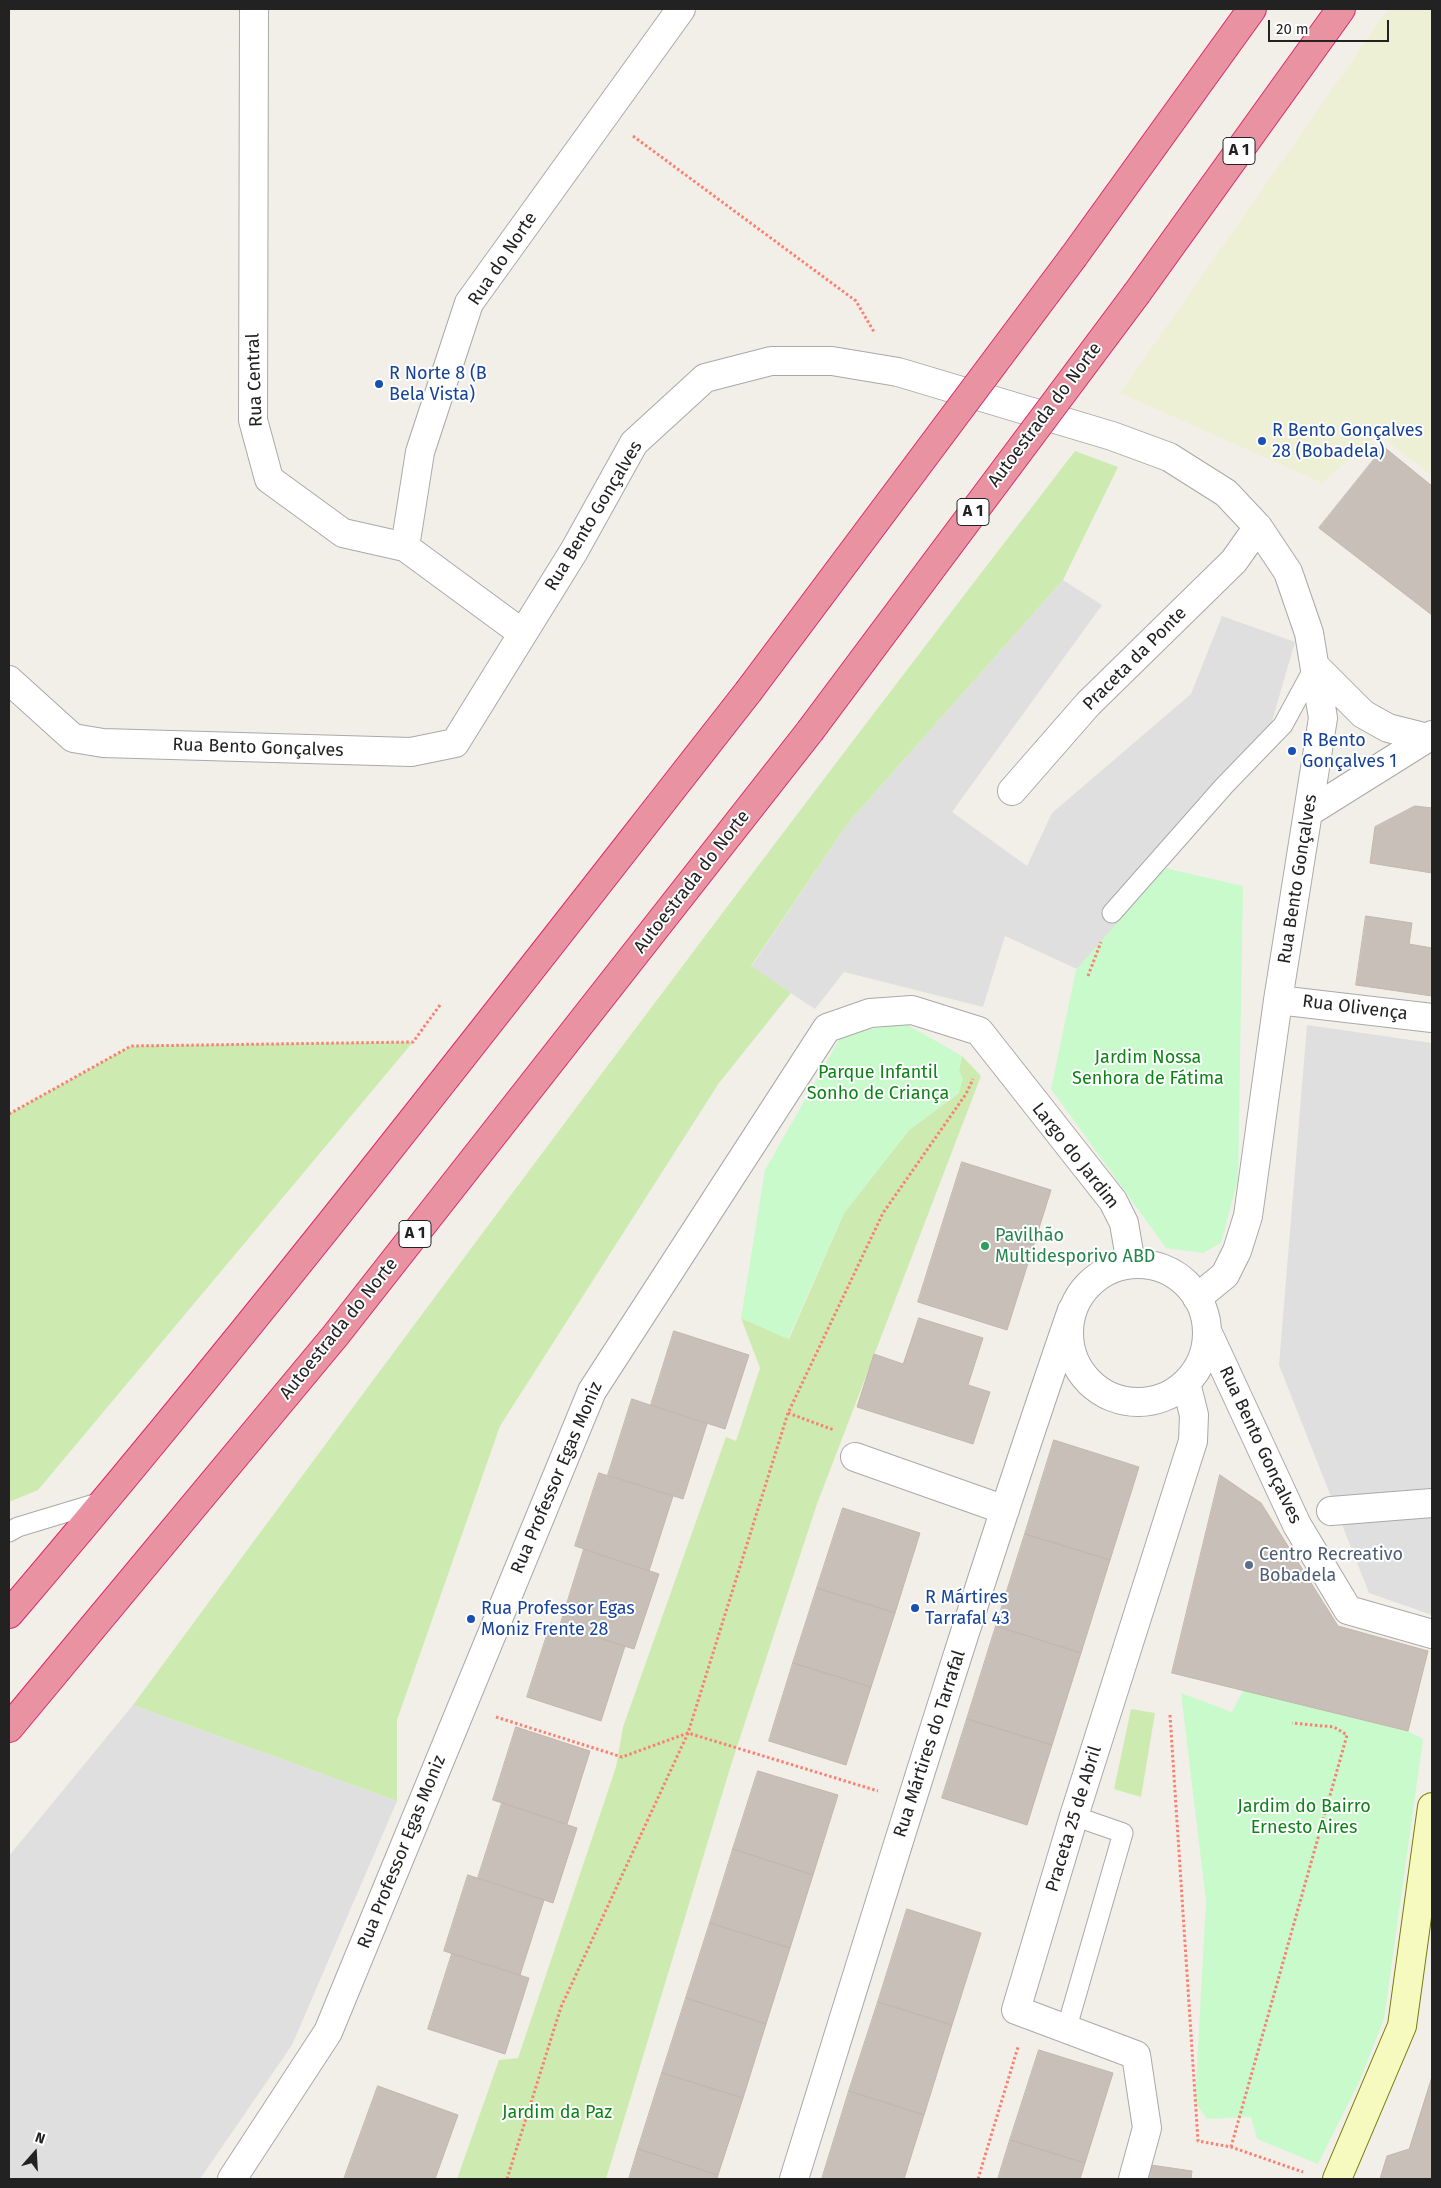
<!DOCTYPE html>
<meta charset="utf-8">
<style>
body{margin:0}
#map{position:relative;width:1441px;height:2188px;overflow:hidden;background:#f2efe9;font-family:"Fira Sans",sans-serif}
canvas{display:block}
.frame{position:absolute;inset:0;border:10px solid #222;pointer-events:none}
.north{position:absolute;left:10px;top:2128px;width:50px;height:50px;-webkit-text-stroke:4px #fff;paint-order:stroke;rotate:19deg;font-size:14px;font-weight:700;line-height:20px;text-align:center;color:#222}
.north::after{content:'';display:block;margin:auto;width:18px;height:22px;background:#222;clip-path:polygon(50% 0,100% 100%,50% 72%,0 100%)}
.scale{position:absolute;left:1268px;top:20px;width:121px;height:22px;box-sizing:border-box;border:2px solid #222;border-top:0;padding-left:6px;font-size:15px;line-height:18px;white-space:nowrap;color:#222;-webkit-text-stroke:4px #fff;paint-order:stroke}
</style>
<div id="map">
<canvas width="1441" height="2188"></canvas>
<div class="frame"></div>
<div class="north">N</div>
<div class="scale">20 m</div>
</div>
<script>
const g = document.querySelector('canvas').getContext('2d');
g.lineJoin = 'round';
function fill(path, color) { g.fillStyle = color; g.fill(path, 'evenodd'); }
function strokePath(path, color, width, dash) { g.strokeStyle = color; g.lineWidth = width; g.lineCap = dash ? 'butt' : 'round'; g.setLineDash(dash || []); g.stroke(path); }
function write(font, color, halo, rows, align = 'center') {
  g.font = font + ' "Fira Sans",sans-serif'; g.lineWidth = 4; g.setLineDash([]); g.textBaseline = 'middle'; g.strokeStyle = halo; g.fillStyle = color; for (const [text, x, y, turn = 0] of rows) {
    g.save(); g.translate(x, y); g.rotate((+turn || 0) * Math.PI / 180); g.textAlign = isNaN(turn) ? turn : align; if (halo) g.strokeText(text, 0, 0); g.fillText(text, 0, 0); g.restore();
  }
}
fill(new Path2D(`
 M1063,580L1102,605L952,812L1027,866L1052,813L1191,694L1222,616L1295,642L1261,759L1077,969L1005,936L983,1007L844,972L815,1009L751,967L848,823Z
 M1307,1025L1432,1043V1615L1369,1593L1279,1365Z
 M133,1705L397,1801L292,2045L200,2179H9V1856Z`), '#e0dfdf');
fill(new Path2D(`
 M1388,9H1432V476L1378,434L1322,483L1120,393Z`), '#eef0d5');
fill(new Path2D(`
 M1075,451L1118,467L1063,580L848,823L751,966L791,993L719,1083L500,1426L397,1720V1801L133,1705C443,1284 755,865 1075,451Z
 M413,1042L38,1490L9,1502V1114L131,1046Z
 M962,1056L981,1076L817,1504L731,1765L606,2179H457L499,2060L518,2058L616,1767L623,1727L726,1437L736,1441L760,1368L741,1318L789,1339L844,1213L909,1130L959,1093V1070Z
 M1131,1709L1155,1713L1141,1797L1114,1789Z`), '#cdebb0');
fill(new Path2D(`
 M1165,868L1243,886L1238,1179L1221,1243L1203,1253L1166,1248L1051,1089L1076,970Z
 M906,1024L962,1056L959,1070L963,1079L959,1093L909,1130L844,1213L788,1339L741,1318L765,1170L843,1033Z
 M1244,1689L1408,1731L1423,1739L1384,2019L1359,2082L1318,2164L1257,2139L1251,2117L1207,2119L1195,2102L1206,1901L1181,1693L1232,1712Z`), '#c8facc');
const building = new Path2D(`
 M1384,447L1432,486V615L1319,528Z
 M1415,806L1432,808V873L1370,863L1375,827Z
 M1366,916L1412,923L1409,944L1432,948V996L1356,985Z
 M962,1162L1051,1190L1007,1330L918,1302Z
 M919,1318L983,1338L968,1385L990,1392L973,1444L857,1407L874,1354L903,1364Z
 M674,1331L749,1355L725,1429L651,1405Z
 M632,1399L707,1424L683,1499L608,1475Z
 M1054,1440L1139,1467L1110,1560L1025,1534Z
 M599,1473L673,1496L649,1571L575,1546Z
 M1220,1475L1261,1503L1338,1626L1428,1651L1408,1731L1172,1673Z
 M843,1508L920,1533L895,1613L817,1588Z
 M1025,1534L1110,1560L1081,1653L996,1626Z
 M584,1549L659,1574L634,1649L560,1626Z
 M817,1588L895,1613L871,1687L793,1663Z
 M551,1623L625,1646L601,1721L527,1697Z
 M996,1626L1081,1653L1052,1745L967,1719Z
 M793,1663L871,1687L846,1765L769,1741Z
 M967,1719L1052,1745L1027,1825L942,1798Z
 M516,1727L590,1751L567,1824L493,1800Z
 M758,1771L838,1795L813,1875L733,1849Z
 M502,1803L577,1828L553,1903L478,1878Z
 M733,1849L813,1875L790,1948L710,1923Z
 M468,1875L544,1900L520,1975L444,1951Z
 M907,1909L981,1933L952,2025L878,2002Z
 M710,1923L790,1948L766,2024L686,1998Z
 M452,1954L529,1978L505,2054L428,2029Z
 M686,1998L766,2024L743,2098L662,2073Z
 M878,2002L952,2025L924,2115L849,2091Z
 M1039,2050L1113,2073L1085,2163L1010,2140Z
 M662,2073L743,2098L718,2175L638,2149Z
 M1432,2077V2179H1380L1387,2156L1409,2149Z
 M378,2086L458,2115L435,2179H344Z
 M849,2091L924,2115L904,2179H822Z
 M1010,2140L1085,2163L1080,2179H998Z
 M638,2149L718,2175L717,2179H629Z
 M1151,2165L1192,2171L1191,2179H1150Z`);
fill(building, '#c7bfb8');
strokePath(building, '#c4b6ab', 1);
const lane = new Path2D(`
 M1112,913L1224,786L1283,725L1315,666
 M9,1532L18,1527L104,1501
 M1067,2027L1123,1833L1074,1816`);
const street = new Path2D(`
 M254,9L253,420L269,479L343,533L405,547L522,633
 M405,547L420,452L469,303L681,9
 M1315,666L1363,714L1388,728L1428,738
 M9,680L73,738L103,743L411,752L455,743L574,551L634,443L705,378L771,361H832L898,372L1112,436L1169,457L1226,493L1258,527L1288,572L1309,633L1323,718L1278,1000L1248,1216L1237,1251L1225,1275L1197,1298
 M1012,791L1088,704L1234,561L1258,527
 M1309,812L1432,735
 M1278,1000L1432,1018
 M1069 1333a69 69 0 1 1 138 0a69 69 0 1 1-138 0Z
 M1207,1331L1297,1525L1348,1610L1432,1634
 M855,1457L1005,1510
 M1331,1511L1432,1503
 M232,2179L328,2032L592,1391L827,1028L870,1013L912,1010L979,1031L1113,1201L1124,1223L1131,1264
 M794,2179C884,1889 973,1597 1072,1310
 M1133,2179L1147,2128L1136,2055L1016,2010L1074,1816L1193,1441L1194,1415L1186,1383`);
const secondary = new Path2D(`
 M1337,2179L1402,2026L1432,1807`);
const highway = new Path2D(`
 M1074,256L1252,9
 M1137,293L1341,9
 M9,1614C265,1314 505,1002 748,692
 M9,1728L335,1336L810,731`);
strokePath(lane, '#a9a9a9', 21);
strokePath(street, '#a9a9a9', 30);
strokePath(secondary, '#707d05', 30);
strokePath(highway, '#dc2a67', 30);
strokePath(new Path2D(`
 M633,136L856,301L874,332
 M1088,976L1101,942
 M9,1114L131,1046L413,1042L440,1005
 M788,1413L834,1430
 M1170,1715L1198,2141L1231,2147L1303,2172
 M496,1717L622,1757L688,1733L878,1791
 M1231,2147L1347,1735L1334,1727L1292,1723
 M507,2179L561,2007L688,1733L788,1413L883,1213L966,1094L973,1079
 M978,2179L1018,2047`), '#fa8072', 3, [2.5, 2.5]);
strokePath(lane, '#fff', 19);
strokePath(street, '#fff', 28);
strokePath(secondary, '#f7fabf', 28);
strokePath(highway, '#e892a2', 28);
const highwayBridge = new Path2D(`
 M748,692L1074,256
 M810,731L1137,293`);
strokePath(highwayBridge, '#dc2a67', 30, []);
strokePath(highwayBridge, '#e892a2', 28);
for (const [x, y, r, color] of [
 [379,384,5,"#1a4fb4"],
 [1262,441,5,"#1a4fb4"],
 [1292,751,5,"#1a4fb4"],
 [985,1246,5,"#2e9e5b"],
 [1249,1565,5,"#5c6f8a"],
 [915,1608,5,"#1a4fb4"],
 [471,1619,5,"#1a4fb4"]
]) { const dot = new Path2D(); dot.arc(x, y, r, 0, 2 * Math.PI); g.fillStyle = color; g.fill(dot); strokePath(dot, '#fff', 2); }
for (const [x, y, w] of [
 [1239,151,32],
 [973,512,32],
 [415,1234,32]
]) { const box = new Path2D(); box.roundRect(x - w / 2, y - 13.5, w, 27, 4); g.fillStyle = '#fff'; g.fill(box); strokePath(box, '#222', 1); }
write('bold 16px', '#222', null, [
 ["A 1",1239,151],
 ["A 1",973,512],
 ["A 1",415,1234]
]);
write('18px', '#222', '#fff', [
 ["Rua do Norte",503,259,-56],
 ["Rua Central",255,380,-92],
 ["Autoestrada do Norte",1045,415,-53],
 ["Rua Bento Gonçalves",594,516,-59],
 ["Praceta da Ponte",1135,659,-45],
 ["Rua Bento Gonçalves",258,748,2],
 ["Rua Bento Gonçalves",1298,879,-81],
 ["Autoestrada do Norte",692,882,-52],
 ["Rua Olivença",1355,1008,7],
 ["Largo do Jardim",1075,1156,52],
 ["Autoestrada do Norte",339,1329,-51],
 ["Rua Bento Gonçalves",1260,1445,65],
 ["Rua Professor Egas Moniz",557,1478,-67],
 ["Rua Mártires do Tarrafal",930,1744,-72],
 ["Praceta 25 de Abril",1074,1819,-73],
 ["Rua Professor Egas Moniz",402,1852,-68]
]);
write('18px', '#164399', '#fff', [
 ["R Norte 8 (B",389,374],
 ["Bela Vista)",389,395],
 ["R Bento Gonçalves",1272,431],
 ["28 (Bobadela)",1272,452],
 ["R Bento",1302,741],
 ["Gonçalves 1",1302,762],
 ["R Mártires",925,1598],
 ["Tarrafal 43",925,1619],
 ["Rua Professor Egas",481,1609],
 ["Moniz Frente 28",481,1630]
], 'left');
write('18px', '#0c8416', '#fff', [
 ["Jardim Nossa",1148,1058],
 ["Senhora de Fátima",1148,1079],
 ["Parque Infantil",878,1073],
 ["Sonho de Criança",878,1094],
 ["Jardim do Bairro",1304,1807],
 ["Ernesto Aires",1304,1828],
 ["Jardim da Paz",557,2113]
]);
write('18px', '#27864d', '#fff', [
 ["Pavilhão",995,1236],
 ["Multidesporivo ABD",995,1257]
], 'left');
write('18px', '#4e5e75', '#fff', [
 ["Centro Recreativo",1259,1555],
 ["Bobadela",1259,1576]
], 'left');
</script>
